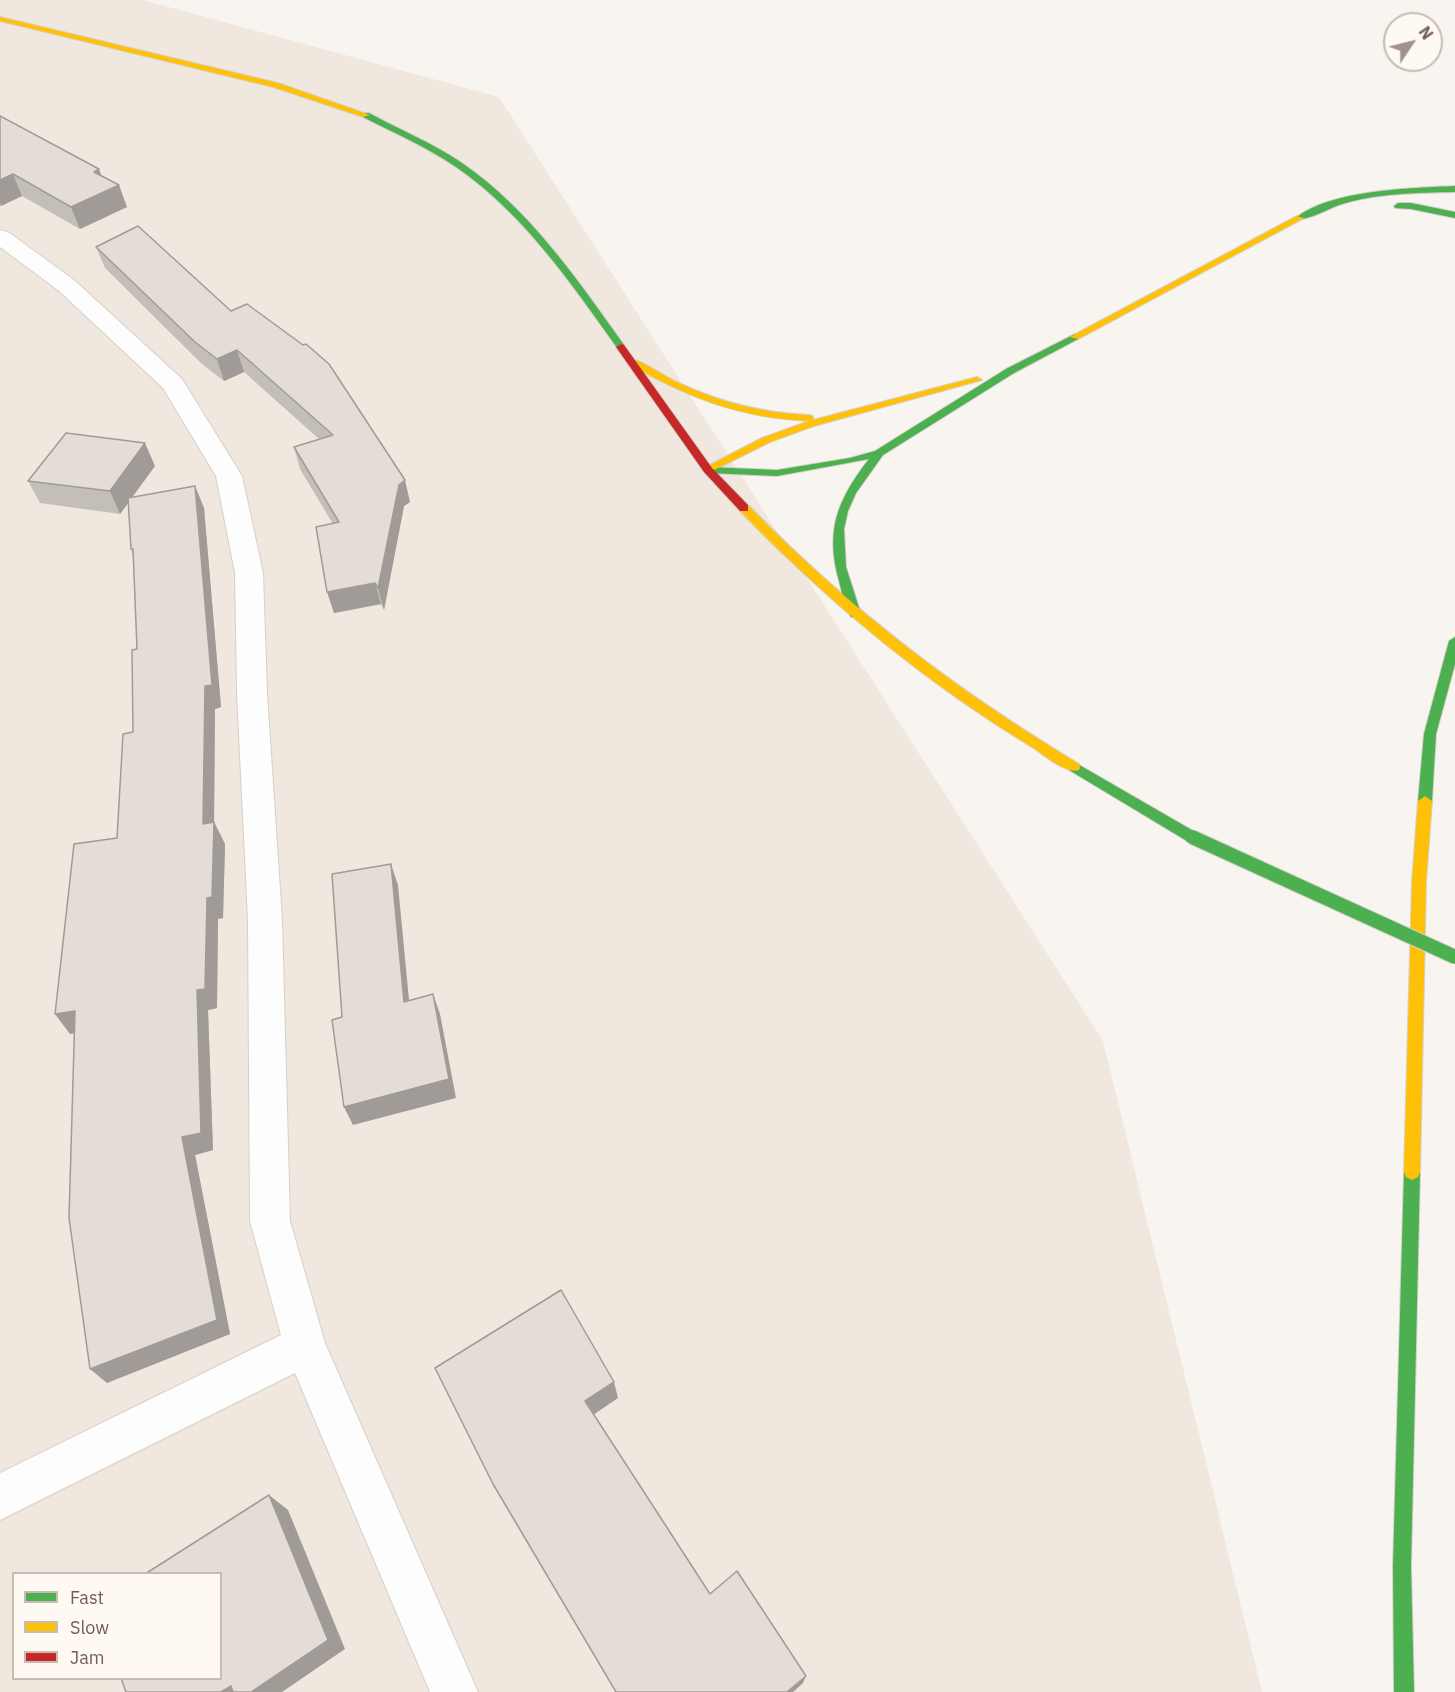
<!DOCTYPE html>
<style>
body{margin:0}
#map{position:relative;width:1455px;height:1692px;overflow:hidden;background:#f8f4f0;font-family:"IBM Plex Sans",sans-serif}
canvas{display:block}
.legend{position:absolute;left:12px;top:1572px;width:210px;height:108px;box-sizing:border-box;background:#fef9f2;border:2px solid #c7bbb2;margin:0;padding:8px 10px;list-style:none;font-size:18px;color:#745d51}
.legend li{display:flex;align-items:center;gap:12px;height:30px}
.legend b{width:30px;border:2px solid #c7bbb2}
.north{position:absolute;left:1383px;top:12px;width:60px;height:60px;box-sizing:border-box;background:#fef9f2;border:2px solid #c7bbb2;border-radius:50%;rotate:55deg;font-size:16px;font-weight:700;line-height:24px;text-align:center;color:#745d51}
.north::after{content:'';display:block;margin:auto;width:21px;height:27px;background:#a29289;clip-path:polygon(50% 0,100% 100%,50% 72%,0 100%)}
</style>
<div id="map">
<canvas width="1455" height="1692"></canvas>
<ul class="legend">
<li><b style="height:8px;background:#4caf50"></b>Fast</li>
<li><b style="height:8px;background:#ffc107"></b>Slow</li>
<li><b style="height:8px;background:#c62828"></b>Jam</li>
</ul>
<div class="north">N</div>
</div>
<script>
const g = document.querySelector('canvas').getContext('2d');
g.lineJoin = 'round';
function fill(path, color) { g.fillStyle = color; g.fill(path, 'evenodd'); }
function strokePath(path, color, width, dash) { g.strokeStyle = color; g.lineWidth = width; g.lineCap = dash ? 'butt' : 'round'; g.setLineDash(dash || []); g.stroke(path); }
fill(new Path2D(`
 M0,0H143L499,97L1103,1041L1262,1692H0ZM14,1574H220V1678H14Z`), '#f0e7de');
const street = new Path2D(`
 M0,230L8,232L74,280L182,379L242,476L263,573L267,693L282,920L290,1221L325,1343L478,1692H430L295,1373L0,1520V1473L281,1335L250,1221L248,920L237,693L235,573L216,476L163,388L58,290L0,247Z`);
const fast = new Path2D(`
 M363,113H369C400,130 433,143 462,163C530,210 577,279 624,345V349H618C571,283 524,214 456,167C427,147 394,133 363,117Z
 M1455,186V192C1416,193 1376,193 1339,205C1328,209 1303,223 1296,218C1329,190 1412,188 1455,186Z
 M1398,203H1411L1455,212V218L1411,209L1395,208L1394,206Z
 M1075,334L1080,337L1078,339L1014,373L883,455L856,493L848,511L844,529L846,567L861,614L859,617H851C845,606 842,593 839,581C825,531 837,500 869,459L777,476L708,473L703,470L708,467L777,470L850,458L875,451L1006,369Z
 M1455,637V664L1436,734L1432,801L1425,806L1418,801L1424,734L1449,641Z
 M1074,762L1197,833L1199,837L1197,841H1187L1069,770L1068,767Z
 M1412,1164L1418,1167L1420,1172L1411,1566L1414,1692H1394L1393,1566L1404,1172L1406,1167Z`);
const slow = new Path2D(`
 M0,17L278,83L370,115L363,117L273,87L0,21Z
 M1297,216L1304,218L1078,339L1070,337Z
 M630,358C647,363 663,376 679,383C722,403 763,413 809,415L813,416V420L977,377L982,380L814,426L770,442L708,473L703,470L704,468L762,438L809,421C739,418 687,397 627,363V359Z
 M744,504L748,505C848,608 956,690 1079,764L1080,767L1079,770C1066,774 1045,756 1035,749C926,683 828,602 740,511V505Z
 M1425,796L1432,801L1426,882L1420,1172L1418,1177L1412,1180L1406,1177L1404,1172L1412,882L1418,801Z`);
const jam = new Path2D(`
 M621,344L624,345L712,468L748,505V511H740L704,472L616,347Z`);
strokePath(street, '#d5d0ca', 2);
strokePath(fast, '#d6d0ca', 2);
strokePath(slow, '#d6d0ca', 2);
strokePath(jam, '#d6d0ca', 2);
fill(street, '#fefdfd');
fill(fast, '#4caf50');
fill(slow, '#ffc107');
fill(jam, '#c62828');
const fastBridge = new Path2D(`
 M1192,837L1455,957`);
strokePath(fastBridge, '#d6d0ca', 16, []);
strokePath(fastBridge, '#4caf50', 14);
fill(new Path2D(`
 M0,116L99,169L101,176L127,207L80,229L22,196L1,206L0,205Z
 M138,226L410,502L404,506L384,610L381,604L334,613L333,524L300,469L294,447L319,439L244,372L224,381L202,364L105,268L96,247Z
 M155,466L132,497L195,486L204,508L221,707L215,709L214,822L225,844L223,918L218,919L217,1008L208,1010L213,1150L195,1155L230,1334L107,1383L74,1033L70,1034L117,838L133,732L137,649L133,556L131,549L128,503L120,514L40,503L28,481Z`), '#c4beb9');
fill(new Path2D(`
 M99,169L107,191L119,185L127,207L80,229L71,207L94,172Z
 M13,174L22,196L1,206L0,203V180Z
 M237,350L244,372L224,381L217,359Z
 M145,443L155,466L120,514L110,491Z
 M405,480L410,502L404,506L384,610L378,588L399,485Z
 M195,486L204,508L221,707L215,709L214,826V822L225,844L223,918L218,919L217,1008L208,1010L213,1150L195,1155L230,1334L107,1383L90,1369L182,1137L197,990L203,824L205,686Z
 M375,583L381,604L334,613L327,592Z
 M391,864L398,885L411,1021L404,1002Z
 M433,994L440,1014L456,1098L353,1125L344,1107Z
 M75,1011L90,1030L70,1034L55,1014Z
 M614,1382L618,1398L590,1417L585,1401Z
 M269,1495L288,1510L345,1649L282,1692H251Z
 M806,1676L803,1683L793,1692H787Z
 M231,1686L249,1692H221Z`), '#a09b96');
const building = new Path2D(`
 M0,116L99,169L94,172L119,185L71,207L13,174L0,180Z
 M138,226L231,311L247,304L303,345L306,344L329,364L405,480L399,485L378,588L375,583L327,592L316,527L339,522L294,447L333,435L237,350L217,359L195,342L96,247Z
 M66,433L145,443L110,491L28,481Z
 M195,486L212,685L205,686L203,824L214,822L212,897L207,898L205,989L197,990L201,1133L182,1137L217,1320L90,1369L69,1218L75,1011L55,1014L74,844L117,838L123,734L133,732L132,650L137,649L133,549H131L128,498Z
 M391,864L404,1002L433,994L449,1079L344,1107L332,1020L342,1017L332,874Z
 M561,1290L614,1382L585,1401L710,1594L737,1571L806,1676L787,1692H616L493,1484L435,1368Z
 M269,1495L328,1640L251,1692H233L231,1686L221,1692H126L121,1678H220V1574H145Z`);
fill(building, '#e4ddd7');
strokePath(building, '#a09b96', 1.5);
</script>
